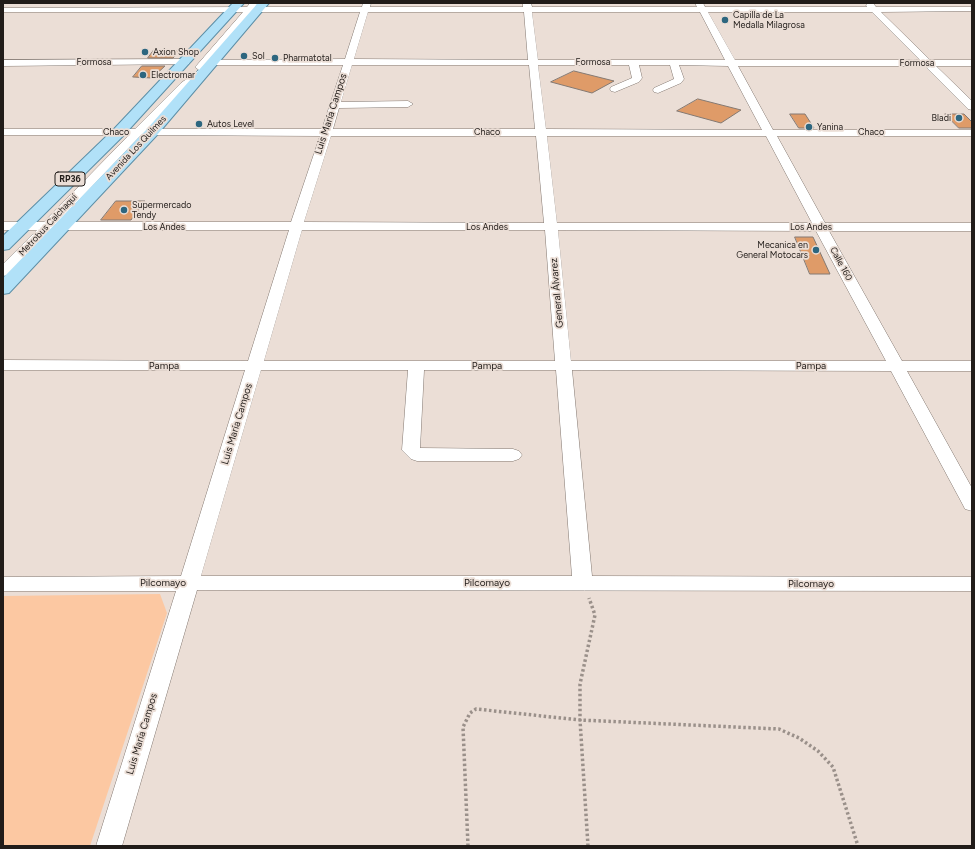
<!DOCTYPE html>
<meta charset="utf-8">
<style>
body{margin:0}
#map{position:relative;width:975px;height:849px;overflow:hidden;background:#ebded6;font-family:Figtree,sans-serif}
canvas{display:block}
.frame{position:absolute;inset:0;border:4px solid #211c19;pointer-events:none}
</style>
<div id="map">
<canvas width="975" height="849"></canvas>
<div class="frame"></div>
</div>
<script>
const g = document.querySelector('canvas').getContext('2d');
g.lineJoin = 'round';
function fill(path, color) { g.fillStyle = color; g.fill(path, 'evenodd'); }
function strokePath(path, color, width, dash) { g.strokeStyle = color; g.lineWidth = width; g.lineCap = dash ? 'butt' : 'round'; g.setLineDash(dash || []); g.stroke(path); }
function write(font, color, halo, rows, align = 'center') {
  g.font = font + ' Figtree,sans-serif'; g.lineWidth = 3.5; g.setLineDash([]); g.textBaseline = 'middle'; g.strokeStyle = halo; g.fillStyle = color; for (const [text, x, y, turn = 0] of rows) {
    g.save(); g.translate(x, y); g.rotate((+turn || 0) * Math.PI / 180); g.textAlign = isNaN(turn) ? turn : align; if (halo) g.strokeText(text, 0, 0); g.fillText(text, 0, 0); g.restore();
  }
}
fill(new Path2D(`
 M160,594L167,613L90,846H3V596Z`), '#fcc8a2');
const building = new Path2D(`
 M154,50L180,51L173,58H148Z
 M142,66H165L152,78L133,77Z
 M574,71L614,81L592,93L551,82Z
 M698,99L741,110L721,123L677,111Z
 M790,114H805L814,128H799Z
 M945,114H964L972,122V128H959Z
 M116,201H145L131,220H101Z
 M795,237H813L830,274H810Z`);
fill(building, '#df9b68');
strokePath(building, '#847972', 1);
const minor = new Path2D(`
 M250,3H258L255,7H362L363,3H371L370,7H523V3H531L532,7H697L695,3H703L705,7H867L866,5L868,3H873L876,7H972V11L881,12L930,60H972V66H936L972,101V110L968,109L925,66H738L773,130H972V136H777L825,223H972V231H829L902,361H972V371H907L972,488V511L965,509L963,505L891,371L572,370L592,576L972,577V591L197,590L122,846H96L176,591H3V577L181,576L245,370H3V360L248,361L289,230H51L8,275L3,276V264L37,230H3V222H44L129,135H3V129H135L181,83L199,70L195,67L197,65L243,12H3V8L247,7ZM251,12H360L345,59L211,60ZM368,12H524L528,60L354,59ZM532,12H700L725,60H538ZM708,12H872L920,60H735ZM216,65H343L322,129H148L180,95ZM352,65H529L535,129H333L339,108L408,107L413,104L408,101L341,102ZM538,65H629L632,78L611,87L610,89L611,91L615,92L639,82L642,78L639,65H670L674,79L654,88L653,90L654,92L658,93L681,83L684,79L679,65L728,66L762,130L546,129ZM141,135L320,136L291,222H58ZM331,136H536L544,223L304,222ZM547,136H766L812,223H557ZM302,230H545L555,361H264ZM558,230L816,231L886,361H571ZM261,370H408L402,450L411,459L417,461H513L519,459L522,455L519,451L513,449L420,448L424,370H556L572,576H201Z
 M186,59L189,60V64L3,66V60Z`);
const major = new Path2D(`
 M233,3H244L124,135L9,249L3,250V236L114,129Z
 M258,3H269L157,135L9,293L3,294V278L147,129Z`);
strokePath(minor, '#837871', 1);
strokePath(major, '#5d8fa7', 2);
strokePath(new Path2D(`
 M468,846L463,727L470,713L476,709L580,720L779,729L799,738L818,751L833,767L858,846
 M588,846L580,720V684L595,615L589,598`), '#9a908a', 3.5, [2.5, 2.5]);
fill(minor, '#fff');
fill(major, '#b1e1f8');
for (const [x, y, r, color] of [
 [725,20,4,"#2d667f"],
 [145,52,4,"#2d667f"],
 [244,56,4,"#2d667f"],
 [275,58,4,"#2d667f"],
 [143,75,4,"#2d667f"],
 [959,118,4,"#2d667f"],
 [199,124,4,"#2d667f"],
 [809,127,4,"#2d667f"],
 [124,210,4,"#2d667f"],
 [816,250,4,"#2d667f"]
]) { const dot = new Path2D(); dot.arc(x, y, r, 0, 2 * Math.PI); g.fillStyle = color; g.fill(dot); strokePath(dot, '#ebded6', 1.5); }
write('9px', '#211c19', '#ebded6', [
 ["Capilla de La",733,15],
 ["Medalla Milagrosa",733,25],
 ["Axion Shop",153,52],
 ["Sol",252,56],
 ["Pharmatotal",283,58],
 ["Electromar",151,75],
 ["Bladi",951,118,"right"],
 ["Autos Level",207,124],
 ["Yanina",817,127],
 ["Supermercado",132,205],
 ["Tendy",132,215],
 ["Mecanica en",808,245,"right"],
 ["General Motocars",808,255,"right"]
], 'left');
write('9px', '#211c19', '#ebded6', [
 ["Formosa",94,62],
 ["Formosa",593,62],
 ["Formosa",917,63],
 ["Chaco",116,132],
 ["Chaco",487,132],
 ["Chaco",871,132],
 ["Avenida Los Quilmes",136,148,-47],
 ["Metrobus Calchaquí",48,225,-47],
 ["Los Andes",164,227],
 ["Los Andes",487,227],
 ["Los Andes",811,227],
 ["Calle 160",841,264,62]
]);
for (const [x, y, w] of [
 [70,179,30]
]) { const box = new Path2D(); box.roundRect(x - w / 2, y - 7, w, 14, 3); g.fillStyle = '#ebded6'; g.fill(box); strokePath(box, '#211c19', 1); }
write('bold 9px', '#211c19', null, [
 ["RP36",70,179]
]);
write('10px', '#211c19', '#ebded6', [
 ["Luis María Campos",331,114,-72],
 ["General Álvarez",557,293,-95],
 ["Pampa",164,366],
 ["Pampa",487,366],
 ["Pampa",811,366],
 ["Luis María Campos",237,424,-73],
 ["Pilcomayo",163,583],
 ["Pilcomayo",487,583],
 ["Pilcomayo",811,584],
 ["Luis María Campos",142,734,-73]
]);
</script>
